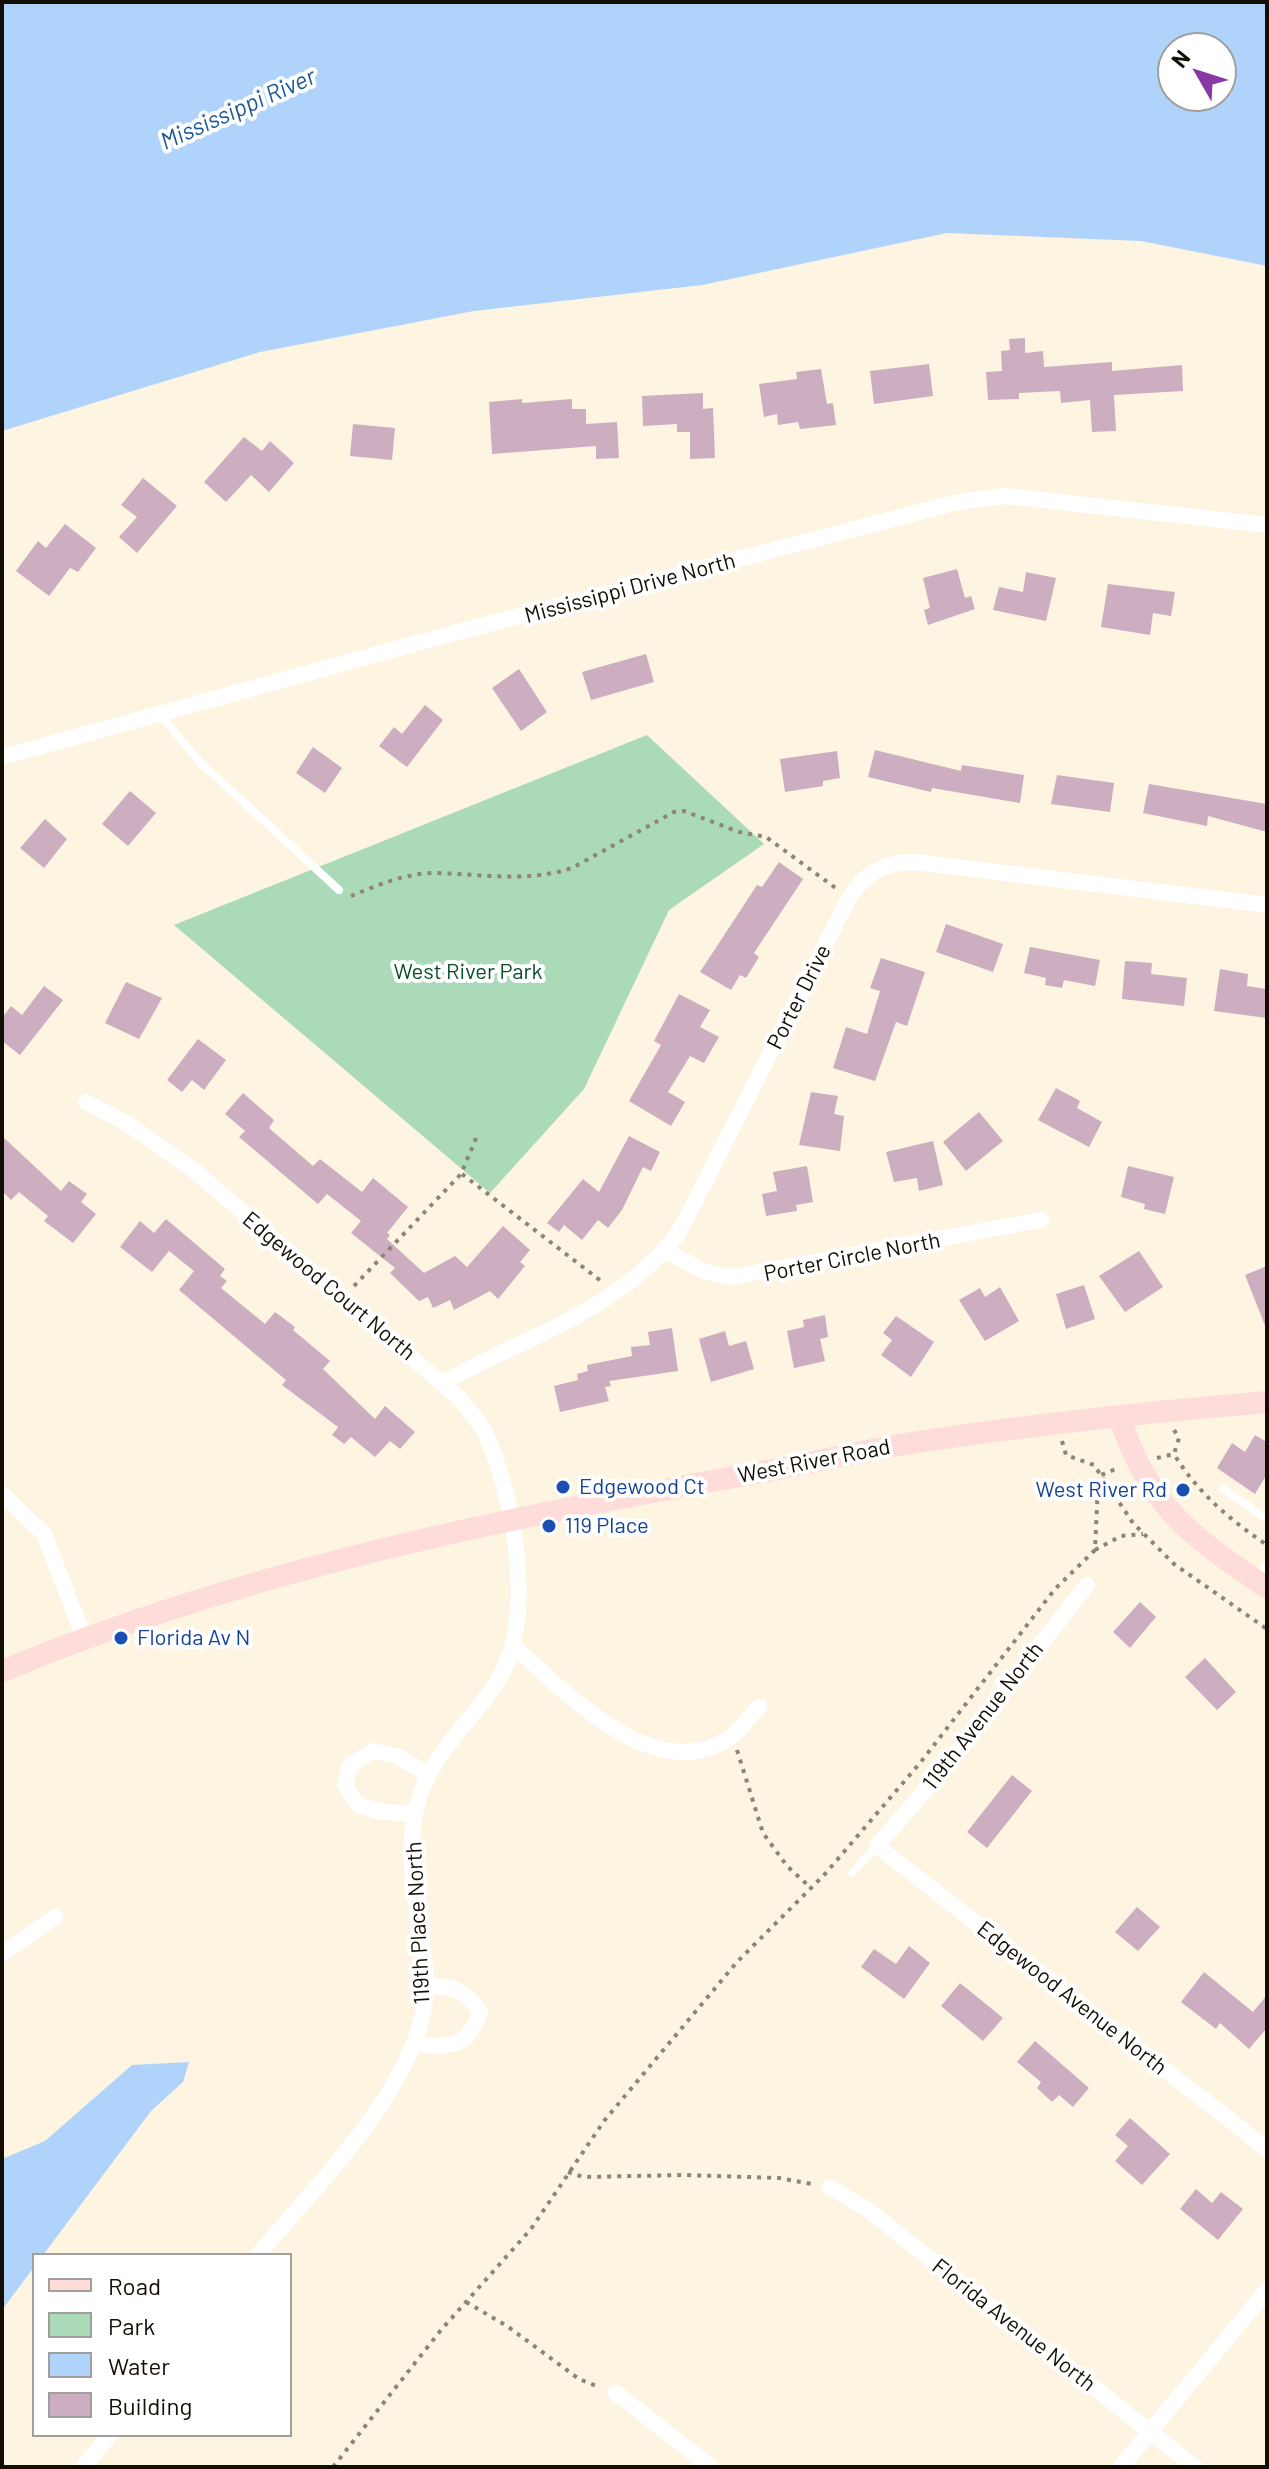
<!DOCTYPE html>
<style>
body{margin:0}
#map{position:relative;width:1269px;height:2469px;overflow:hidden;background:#fdf4e1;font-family:Barlow,sans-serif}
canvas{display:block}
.frame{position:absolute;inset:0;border:4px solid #130e04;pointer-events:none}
.legend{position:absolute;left:32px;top:2253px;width:260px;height:184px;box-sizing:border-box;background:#fff;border:2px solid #a19f9b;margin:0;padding:10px 14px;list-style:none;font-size:24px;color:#130e04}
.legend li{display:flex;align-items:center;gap:16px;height:40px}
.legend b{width:40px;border:2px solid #a19f9b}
.north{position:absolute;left:1157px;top:32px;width:80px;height:80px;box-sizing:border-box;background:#fff;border:2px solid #a19f9b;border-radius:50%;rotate:309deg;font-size:22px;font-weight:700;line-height:32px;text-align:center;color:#130e04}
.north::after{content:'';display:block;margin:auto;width:28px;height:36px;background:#8a37a6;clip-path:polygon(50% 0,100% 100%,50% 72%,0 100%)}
</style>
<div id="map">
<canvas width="1269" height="2469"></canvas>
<div class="frame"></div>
<ul class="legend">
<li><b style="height:10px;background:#fedcda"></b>Road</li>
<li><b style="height:22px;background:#aadab7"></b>Park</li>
<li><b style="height:22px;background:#b0d3fc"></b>Water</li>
<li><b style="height:22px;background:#cdaec0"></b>Building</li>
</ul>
<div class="north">N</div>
</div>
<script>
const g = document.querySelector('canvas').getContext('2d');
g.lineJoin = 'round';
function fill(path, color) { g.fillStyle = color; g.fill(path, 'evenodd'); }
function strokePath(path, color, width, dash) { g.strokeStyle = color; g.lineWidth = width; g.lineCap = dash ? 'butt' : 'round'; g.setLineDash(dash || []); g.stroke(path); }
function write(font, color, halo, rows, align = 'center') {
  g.font = font + ' Barlow,sans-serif'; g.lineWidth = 8; g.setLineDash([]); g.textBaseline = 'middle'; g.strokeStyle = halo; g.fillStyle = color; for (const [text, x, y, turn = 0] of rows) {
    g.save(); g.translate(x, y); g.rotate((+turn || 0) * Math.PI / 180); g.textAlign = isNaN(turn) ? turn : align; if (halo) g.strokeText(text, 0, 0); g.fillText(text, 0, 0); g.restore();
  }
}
fill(new Path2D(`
 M647,735L764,844L669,910L584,1089L490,1193L174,925Z`), '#aadab7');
fill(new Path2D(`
 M2,2H1267V266L1141,241L947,233L702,285L474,311L260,352L2,431ZM1173,48H1221V96H1173Z
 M189,2062L183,2082L151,2111L43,2255H34V2267L2,2310V2159L45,2141L132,2065Z`), '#b0d3fc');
fill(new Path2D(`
 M1025,338V353L1043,351L1044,367L1112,362V371L1182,365L1183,391L1114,395L1116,431L1092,432L1090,400L1061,403L1060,391L1019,393V399L988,400L986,372L1002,371L1001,351L1010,350L1009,339Z
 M929,364L933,396L874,404L870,371Z
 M821,369L827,404L833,403L836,425L800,429L798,422L778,425L777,414L764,417L759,384L797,379L796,372Z
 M703,393V409L713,408L715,458L690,459V432H677V424L643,426L642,396Z
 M522,399V403L572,399V409H586V424L617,422L619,458L596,459V446L492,454L489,402Z
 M353,424L395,428L392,460L350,456Z
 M244,437L262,451L270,441L294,463L269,492L251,475L226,502L204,482Z
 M143,478L177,506L137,553L119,537L137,517L121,505Z
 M65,524L96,548L78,572L70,568L49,596L16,571L38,541L46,548Z
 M957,569L965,598L971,596L975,609L928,625L924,610L930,608L923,578Z
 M1026,572L1056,578L1046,621L993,610L999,587L1023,592Z
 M1108,584L1175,592L1171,616L1153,613L1150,635L1101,627Z
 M646,654L654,682L591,700L582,672Z
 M519,669L547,712L521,731L492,688Z
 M425,705L443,720L407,767L379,746L394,727L402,734Z
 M313,747L342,768L325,793L296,773Z
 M875,750L961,771L962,765L1024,775L1020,803L932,788L931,792L868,777Z
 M837,751L840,778L823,781V786L785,792L780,759Z
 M1057,775L1114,783L1110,812L1051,804Z
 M1149,784L1267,804V832L1208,816L1207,826L1143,813Z
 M130,791L156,813L128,846L102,824Z
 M45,819L67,839L44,868L20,848Z
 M779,862L803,879L754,953L759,957L746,978L740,975L731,990L700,972L757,885L762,887Z
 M946,924L1003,944L993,972L936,952Z
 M1030,947L1100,960L1095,986L1064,980L1062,988L1045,985L1046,978L1024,973Z
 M881,958L925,972L907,1026L896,1022L875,1081L833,1068L846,1027L867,1034L880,991L870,988Z
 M1125,961L1152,963L1151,974L1187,978L1184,1006L1122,999Z
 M1220,969L1248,974L1247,986L1267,989V1018L1214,1011Z
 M126,982L162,998L139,1039L105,1023Z
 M44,986L63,1000L20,1055L2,1041V1018L11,1006L22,1015Z
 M679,994L710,1010L700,1027L719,1037L704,1063L690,1056L668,1092L685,1102L671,1126L629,1101L661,1045L654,1041Z
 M198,1039L226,1060L204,1090L192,1080L182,1092L167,1080Z
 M1056,1088L1080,1101L1077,1108L1102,1122L1089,1147L1038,1120Z
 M811,1092L838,1096L834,1114L844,1116L840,1151L799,1145Z
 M243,1093L274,1120L269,1128L313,1166L320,1159L362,1192L373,1178L408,1207L387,1233L390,1235L387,1239L424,1273L455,1256L467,1267L503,1226L530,1250L520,1262L525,1266L498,1299L490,1291L454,1310L450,1300L433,1308L428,1297L419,1301L390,1273L395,1268L351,1233L361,1221L327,1194L318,1204L239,1137L245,1131L225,1114Z
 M979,1112L1003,1141L966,1171L943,1142Z
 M2,1136L61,1191L69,1181L87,1194L81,1202L96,1214L73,1243L44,1221L48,1216L19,1192L11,1200L2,1191Z
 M629,1136L660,1152L651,1171L643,1167L622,1210L608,1228L598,1220L582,1240L564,1225L559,1232L547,1223L583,1179L599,1192Z
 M933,1141L943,1185L919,1191L917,1178L894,1182L886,1152Z
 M807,1166L813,1202L796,1205L797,1211L766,1216L762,1194L777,1191L773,1172Z
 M1128,1166L1174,1177L1165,1214L1144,1209L1145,1204L1121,1197Z
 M166,1219L225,1269L220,1276L227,1281L221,1288L265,1324L275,1312L295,1327L293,1330L330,1361L323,1369L375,1419L385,1406L415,1432L400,1449L390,1441L375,1457L351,1437L344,1444L332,1435L338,1427L282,1385L286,1380L179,1290L194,1271L169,1251L152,1272L120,1247L140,1221L154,1233Z
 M1139,1251L1163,1287L1125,1312L1099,1276Z
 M1267,1266V1328H1266L1245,1275Z
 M1084,1285L1095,1319L1066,1329L1056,1294Z
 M1000,1287L1019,1321L985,1341L959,1300L980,1288L985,1297Z
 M825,1315L828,1337L820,1339L825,1361L794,1368L787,1331L804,1327L803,1320Z
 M896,1316L934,1342L911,1377L881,1355L892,1340L883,1333Z
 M672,1328L678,1371L609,1381L611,1386L605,1387L609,1401L560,1412L554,1386L578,1380L577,1374L588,1371L587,1365L632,1356L631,1347L650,1345L648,1332Z
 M725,1331L729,1346L746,1341L754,1369L711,1382L699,1339Z
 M1255,1435L1267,1442V1474L1255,1494L1217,1468L1232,1443L1245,1452Z
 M1140,1602L1156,1617L1130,1648L1113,1632Z
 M1205,1658L1236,1692L1217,1710L1185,1677Z
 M1012,1775L1032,1791L987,1848L967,1832Z
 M1137,1907L1160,1927L1138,1951L1115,1932Z
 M909,1946L930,1963L904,1999L861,1967L874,1949L896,1964Z
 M1204,1972L1253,2012L1267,1995V2028L1249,2049L1220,2023L1216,2029L1181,2002Z
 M960,1983L1003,2018L983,2041L941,2006Z
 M1035,2041L1089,2088L1073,2107L1059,2095L1052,2102L1037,2088L1041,2082L1017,2062Z
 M1130,2118L1170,2154L1142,2185L1115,2161L1128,2146L1115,2135Z
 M1196,2189L1212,2203L1221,2192L1243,2209L1218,2240L1180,2209Z`), '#cdaec0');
strokePath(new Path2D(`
 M351,896C378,885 406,873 435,873C483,874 526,883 572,868L674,812L684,811L739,832L766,837L837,889
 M462,1174L601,1281
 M354,1286L461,1174L477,1136
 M1174,1430L1179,1438L1174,1454C1196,1491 1231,1521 1267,1545
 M1062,1441L1066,1455L1094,1465L1133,1523L1174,1564L1267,1629
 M1157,1458L1174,1454
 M1095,1550L1121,1536L1143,1534
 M737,1750L763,1833L787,1866L812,1889
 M568,2172L583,2177L684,2175L779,2178L812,2184
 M466,2302L507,2326L579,2379L599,2387
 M333,2467L441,2330L531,2229L604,2121L737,1962L825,1874L920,1763L1055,1589L1095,1550L1098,1484L1101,1475L1118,1468`), '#8d8677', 4, [4, 6]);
strokePath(new Path2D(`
 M160,715L201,763L339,890
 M1223,1489L1267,1519
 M1256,1579L1267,1564
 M852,1873L877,1846`), '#fff', 8);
strokePath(new Path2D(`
 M2,757L454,633L958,502L1005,496L1267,525
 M86,1102L128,1124L196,1172L460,1399C471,1413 484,1427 490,1444C515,1508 535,1618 499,1678C476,1718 436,1748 421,1792C397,1861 424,1916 426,1983C428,2077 316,2185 258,2255
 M666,1251L706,1272L732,1277L1041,1220
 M444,1382C524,1337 629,1307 682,1227L849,898C865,872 886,862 915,862L1267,905
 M2,1494L44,1534L85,1640
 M1087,1585L941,1772L877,1846L1267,2149
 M515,1648C566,1692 655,1788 729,1738C740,1731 749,1717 759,1707
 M415,1814L382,1812L358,1805L345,1785L350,1765L373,1751L397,1756L428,1774
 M2,1954L55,1917
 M416,2044C452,2047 468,2049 480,2011C463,1989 453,1986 426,1986
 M830,2187L868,2210L1195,2467
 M616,2393L711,2467
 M83,2467L110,2435
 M1121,2467L1267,2290`), '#fff', 16);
strokePath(new Path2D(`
 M1119,1416C1151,1510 1189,1534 1267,1588
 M2,1671C243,1571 502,1518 757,1473C809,1464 859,1451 911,1443C1029,1425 1148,1412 1267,1402`), '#fedcda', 22);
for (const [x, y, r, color] of [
 [563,1487,8,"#1a4fb4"],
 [1183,1490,8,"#1a4fb4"],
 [549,1526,8,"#1a4fb4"],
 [121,1638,8,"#1a4fb4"]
]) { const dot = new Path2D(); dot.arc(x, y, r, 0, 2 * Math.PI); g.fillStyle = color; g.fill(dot); strokePath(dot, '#fff', 3); }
write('22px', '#130e04', '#fff', [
 ["Mississippi Drive North",630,588,-15],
 ["Porter Drive",799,997,-63],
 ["Porter Circle North",852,1257,-11],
 ["Edgewood Court North",329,1286,40],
 ["West River Road",814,1461,-11],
 ["119th Avenue North",983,1716,-52],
 ["119th Place North",418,1923,-93],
 ["Edgewood Avenue North",1072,1998,38],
 ["Florida Avenue North",1014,2325,38]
]);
write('22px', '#084f28', '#fff', [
 ["West River Park",468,972]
]);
write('22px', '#164399', '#fff', [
 ["Edgewood Ct",579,1487],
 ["West River Rd",1167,1490,"right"],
 ["119 Place",565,1526],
 ["Florida Av N",137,1638]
], 'left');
write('italic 24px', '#1f5995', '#fff', [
 ["Mississippi River",238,109,-24]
]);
</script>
